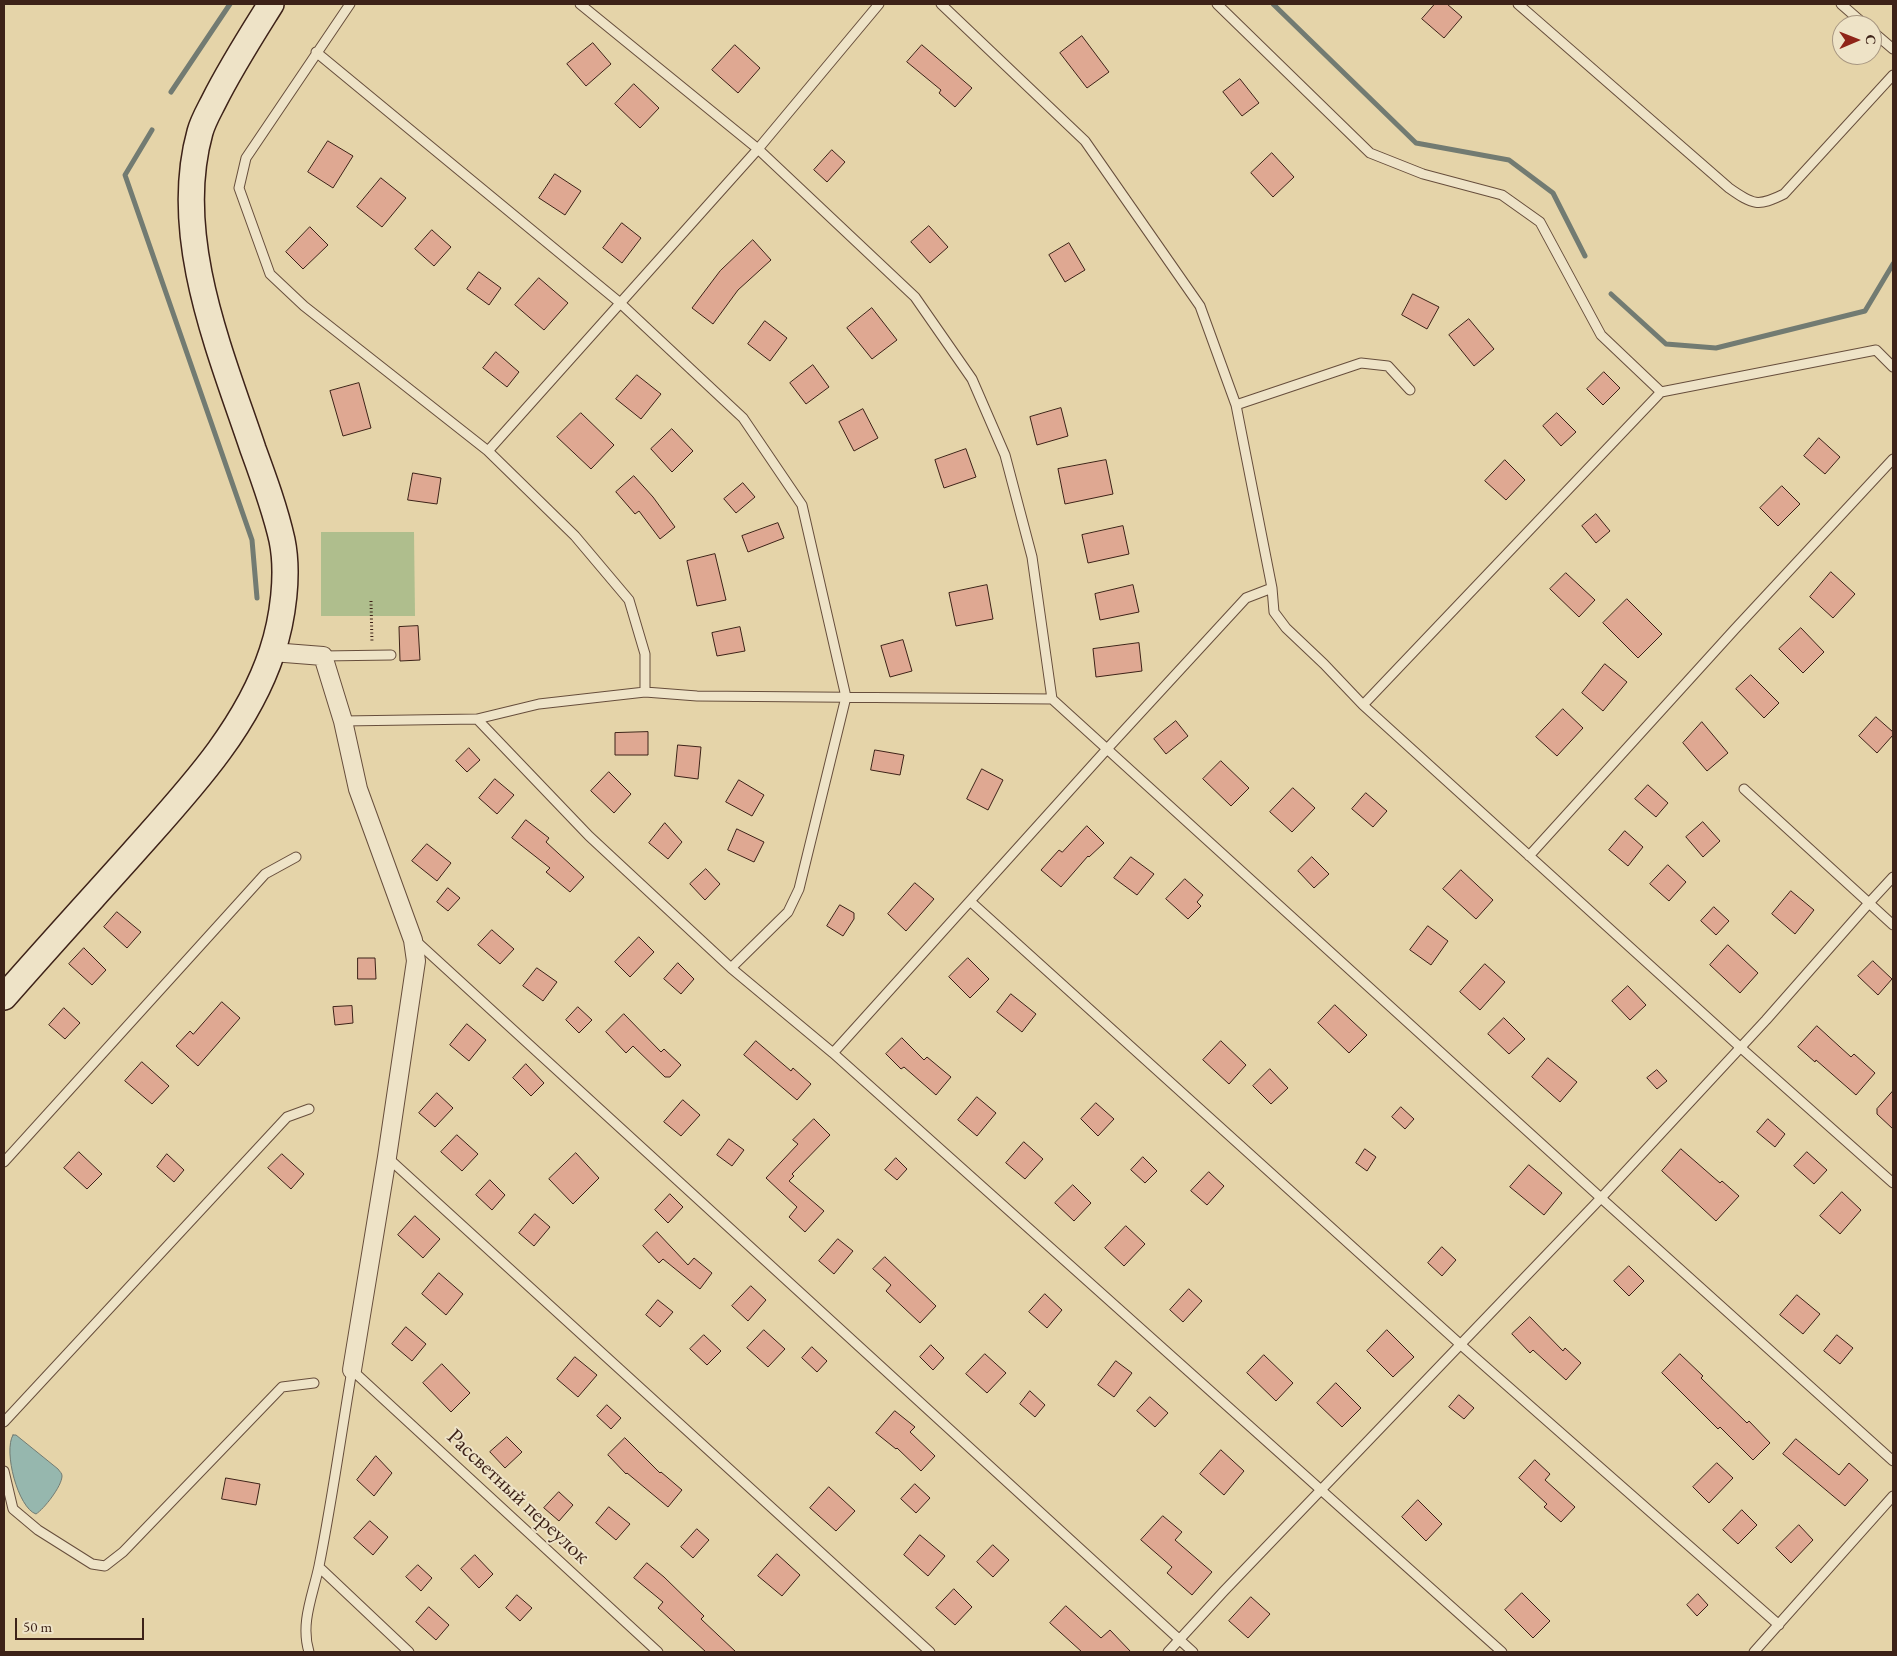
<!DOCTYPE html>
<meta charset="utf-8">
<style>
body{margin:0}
#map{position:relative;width:1897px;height:1656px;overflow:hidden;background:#e5d4a9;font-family:"EB Garamond",serif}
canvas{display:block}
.frame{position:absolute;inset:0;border:5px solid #3d2218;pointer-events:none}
.north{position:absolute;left:1832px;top:15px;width:50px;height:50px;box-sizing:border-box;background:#eee3c7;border:1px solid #a79681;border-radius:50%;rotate:89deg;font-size:14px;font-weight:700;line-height:20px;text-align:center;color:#3d2218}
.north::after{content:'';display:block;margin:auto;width:18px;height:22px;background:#8f2418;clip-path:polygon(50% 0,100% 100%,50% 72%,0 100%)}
.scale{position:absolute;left:15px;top:1618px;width:129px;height:22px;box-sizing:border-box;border:2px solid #3d2218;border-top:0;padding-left:6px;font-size:15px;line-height:18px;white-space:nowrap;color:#3d2218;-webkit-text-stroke:4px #eee3c7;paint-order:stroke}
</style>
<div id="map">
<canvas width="1897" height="1656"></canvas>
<div class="frame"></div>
<div class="north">С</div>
<div class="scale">50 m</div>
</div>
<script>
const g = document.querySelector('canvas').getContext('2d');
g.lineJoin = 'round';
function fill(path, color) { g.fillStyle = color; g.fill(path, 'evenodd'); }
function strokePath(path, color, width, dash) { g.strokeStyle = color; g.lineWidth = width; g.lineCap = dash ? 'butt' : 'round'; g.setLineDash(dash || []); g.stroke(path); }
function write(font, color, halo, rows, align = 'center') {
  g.font = font + ' "EB Garamond",serif'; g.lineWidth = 4; g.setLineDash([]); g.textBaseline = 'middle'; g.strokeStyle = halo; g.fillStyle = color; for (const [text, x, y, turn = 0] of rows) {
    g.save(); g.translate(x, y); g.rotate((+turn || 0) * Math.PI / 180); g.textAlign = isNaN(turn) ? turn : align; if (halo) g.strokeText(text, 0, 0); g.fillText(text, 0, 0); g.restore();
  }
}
fill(new Path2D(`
 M321,532H414L415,616H321Z`), '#afbe8d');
const water = new Path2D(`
 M13,1435H16L58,1469C60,1472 62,1473 62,1476C62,1486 44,1509 36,1514C18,1508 3,1451 13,1435Z`);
fill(water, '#96b7ae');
strokePath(water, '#727b72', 1);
strokePath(new Path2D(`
 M1273,4L1416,143L1509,160L1553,193L1585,256
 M171,92L230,4
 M152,130L125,175L252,540L257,598
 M1611,294L1666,344L1716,348L1865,311L1893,264`), '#727b72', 5);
const building = new Path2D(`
 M1435,4H1447L1462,17L1444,38L1422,19Z
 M1082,36L1109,72L1087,88L1060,53Z
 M593,43L611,64L586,86L567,64Z
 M735,45L760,68L738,93L712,70Z
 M922,45L972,88L955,107L939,93L941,90L907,62Z
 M1240,79L1259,103L1242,116L1223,92Z
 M634,84L659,108L640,128L615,104Z
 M328,141L353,156L333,188L308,172Z
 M832,150L845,162L827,182L814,170Z
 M1272,153L1294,177L1273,197L1251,173Z
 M555,174L581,191L565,215L539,198Z
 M381,178L406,198L382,227L357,207Z
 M622,223L641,238L622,263L603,248Z
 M929,226L948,247L930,263L911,242Z
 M310,227L328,245L303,269L286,252Z
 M432,230L451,247L434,266L415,249Z
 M753,240L771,260L738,290L713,324L692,308L720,271Z
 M1069,243L1085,270L1065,282L1049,255Z
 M479,272L501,288L489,305L467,289Z
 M539,278L568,303L544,330L515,305Z
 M1413,294L1439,307L1427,329L1402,315Z
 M872,308L897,340L872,359L847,328Z
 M1469,319L1494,349L1474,366L1449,335Z
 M765,321L787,338L770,361L748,344Z
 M496,352L519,372L507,387L483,368Z
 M813,365L829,387L806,404L790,383Z
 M1604,372L1620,388L1603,405L1587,389Z
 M637,375L661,394L641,419L616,399Z
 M359,383L371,428L343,436L330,391Z
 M1061,408L1068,436L1037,445L1030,417Z
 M863,409L878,438L854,451L839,422Z
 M581,413L614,445L591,469L557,437Z
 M1557,413L1576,432L1561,446L1543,426Z
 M672,429L693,451L672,472L651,449Z
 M1819,438L1840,457L1825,474L1804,456Z
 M966,449L976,477L944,488L935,460Z
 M1106,460L1113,494L1065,504L1058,469Z
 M1505,460L1525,480L1506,500L1485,481Z
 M413,473L441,478L437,504L408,500Z
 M634,476L653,497L675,527L660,539L639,511L635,514L616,492Z
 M743,483L755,497L736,513L724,499Z
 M1782,486L1800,504L1778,526L1760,508Z
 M1596,514L1610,531L1596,543L1582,526Z
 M778,523L784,538L748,552L742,536Z
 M1123,526L1129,554L1088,563L1082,535Z
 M715,554L726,600L697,606L687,561Z
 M1831,572L1855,594L1833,618L1810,597Z
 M1566,573L1595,600L1579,617L1550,589Z
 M987,585L993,619L956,626L949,593Z
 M1133,585L1139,612L1100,620L1095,594Z
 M1627,599L1662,634L1638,658L1603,623Z
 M418,626L420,660L400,661L399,627Z
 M740,627L745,651L717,656L712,633Z
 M1801,628L1824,652L1803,673L1779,649Z
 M903,640L912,671L890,677L881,646Z
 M1139,643L1142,671L1096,677L1093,649Z
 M1605,664L1627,682L1603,711L1582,693Z
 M1751,675L1779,703L1764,718L1736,689Z
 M1563,709L1583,728L1557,756L1536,737Z
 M1876,717L1893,732V735L1877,753L1859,736Z
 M1176,721L1188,736L1166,754L1154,739Z
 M1702,722L1728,753L1707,771L1683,743Z
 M648,732V755H615V733Z
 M678,745L701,747L698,779L675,776Z
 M469,748L480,760L467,772L456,761Z
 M875,750L904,755L900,775L871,770Z
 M1221,761L1249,788L1231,806L1203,779Z
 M982,769L1003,780L988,810L967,799Z
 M609,772L631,794L614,813L591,791Z
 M495,779L514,795L497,814L479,798Z
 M739,780L764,795L752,816L726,802Z
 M1648,785L1668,803L1656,817L1635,799Z
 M1293,788L1315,808L1292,832L1270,812Z
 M1366,793L1387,811L1373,827L1352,809Z
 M526,820L549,838L546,842L584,877L570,892L546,872L550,868L512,838Z
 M1703,822L1720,841L1703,857L1686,837Z
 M665,823L682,842L668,859L649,843Z
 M1087,826L1104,843L1089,857L1088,856L1061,887L1041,870L1059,850L1062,852Z
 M737,829L764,842L754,862L728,850Z
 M1625,831L1643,847L1628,866L1609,850Z
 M427,844L451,863L437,881L412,861Z
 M1131,857L1154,874L1137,895L1114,878Z
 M1312,857L1329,874L1314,888L1298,871Z
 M1668,865L1686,882L1669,901L1650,884Z
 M706,869L720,884L705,900L690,884Z
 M1461,870L1493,900L1476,919L1443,889Z
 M1185,879L1203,895L1197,902L1201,906L1188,919L1166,899Z
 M915,883L934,899L906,931L888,914Z
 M448,888L460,898L448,911L437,902Z
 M1791,891L1814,910L1795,934L1772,914Z
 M840,905L854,913V919L843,936L827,926Z
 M1714,907L1729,921L1716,935L1701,921Z
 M117,912L141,932L127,948L104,927Z
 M1428,926L1448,941L1431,965L1410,950Z
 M492,930L514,949L500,964L478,945Z
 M639,937L654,952L630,977L615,962Z
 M1728,945L1758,973L1740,993L1710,965Z
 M84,948L106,970L92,985L69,964Z
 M358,958H375L376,979H358Z
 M968,958L989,979L970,998L949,977Z
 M1873,961L1892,979L1878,995L1858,976Z
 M678,963L694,979L681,994L664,979Z
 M1485,964L1505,982L1480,1010L1460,992Z
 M537,968L557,982L543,1001L523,986Z
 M1628,986L1646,1005L1630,1020L1612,1001Z
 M1011,994L1036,1014L1022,1032L997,1012Z
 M222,1002L240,1018L198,1066L176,1046L190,1031L193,1034Z
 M1335,1005L1367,1035L1349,1053L1318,1023Z
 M352,1006L353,1023L335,1025L333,1007Z
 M578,1007L592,1020L579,1033L566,1020Z
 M64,1008L80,1023L65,1039L49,1025Z
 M624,1014L661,1052L664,1049L681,1065L670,1077H665L633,1046L626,1053L606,1032Z
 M1504,1018L1525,1039L1509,1054L1488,1034Z
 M467,1024L486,1040L469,1061L450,1045Z
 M1817,1026L1851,1057L1854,1054L1875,1073L1856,1095L1816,1060L1815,1062L1798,1047Z
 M902,1038L924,1060L927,1057L951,1077L936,1095L904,1067L901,1069L886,1054Z
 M756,1041L791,1071L793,1068L811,1084L797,1100L744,1055Z
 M1221,1041L1246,1065L1229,1084L1203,1060Z
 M1548,1058L1577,1082L1560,1102L1532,1077Z
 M142,1062L169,1086L152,1104L125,1081Z
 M526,1064L544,1083L531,1096L513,1078Z
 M1270,1069L1288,1088L1271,1104L1253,1086Z
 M1657,1070L1667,1081L1657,1089L1647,1078Z
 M1893,1091V1129L1877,1114V1109Z
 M437,1093L453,1108L435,1127L419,1113Z
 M977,1097L996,1113L977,1136L958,1120Z
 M683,1100L700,1115L681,1136L664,1122Z
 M1096,1103L1114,1119L1098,1136L1081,1119Z
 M1401,1107L1414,1119L1405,1129L1392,1117Z
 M814,1119L830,1135L792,1174L794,1176L789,1181L824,1211L805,1232L789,1217L797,1207L766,1178L798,1144L793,1140Z
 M1768,1119L1785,1134L1775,1147L1757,1132Z
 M457,1135L478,1154L462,1171L441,1152Z
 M729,1139L744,1150L732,1166L717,1155Z
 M1024,1142L1043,1159L1025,1179L1006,1163Z
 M1365,1149L1376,1157L1367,1171L1356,1163Z
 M1681,1149L1720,1183L1722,1181L1739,1196L1716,1221L1662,1171Z
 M79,1152L102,1174L87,1189L64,1168Z
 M1807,1152L1827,1170L1814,1184L1794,1166Z
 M576,1153L599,1178L573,1204L549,1179Z
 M167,1154L184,1170L174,1182L157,1167Z
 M282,1154L304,1174L291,1189L268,1168Z
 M1143,1157L1157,1171L1145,1183L1131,1170Z
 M896,1158L907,1169L897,1180L885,1170Z
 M1529,1165L1562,1193L1544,1215L1510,1187Z
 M1209,1172L1224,1186L1207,1205L1191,1191Z
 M490,1180L505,1195L492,1210L476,1195Z
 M1073,1185L1091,1203L1074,1221L1055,1203Z
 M1842,1192L1861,1210L1840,1234L1820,1216Z
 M670,1194L683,1207L668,1223L655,1210Z
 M535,1214L550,1227L534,1246L519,1233Z
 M415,1216L440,1239L423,1258L398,1235Z
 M1126,1226L1145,1244L1124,1266L1105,1248Z
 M657,1232L688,1265L694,1258L712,1273L700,1289L663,1259L659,1263L643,1246Z
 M838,1239L853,1251L834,1274L819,1261Z
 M1442,1247L1456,1260L1442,1276L1428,1263Z
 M885,1257L936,1306L920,1323L886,1291L891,1285L873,1269Z
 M1629,1266L1644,1281L1629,1296L1614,1281Z
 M439,1273L463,1294L446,1315L422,1294Z
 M751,1286L766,1300L748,1321L732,1306Z
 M1189,1289L1202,1301L1183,1322L1170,1310Z
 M1045,1294L1062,1310L1047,1328L1029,1312Z
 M1797,1295L1820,1314L1803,1334L1780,1315Z
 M658,1300L673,1312L660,1327L646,1315Z
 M1530,1317L1563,1351L1565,1348L1581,1363L1566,1380L1533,1350L1530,1353L1512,1334Z
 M406,1327L426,1344L412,1361L392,1344Z
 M764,1330L785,1349L768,1367L747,1348Z
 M1387,1330L1414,1357L1393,1377L1367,1351Z
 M704,1335L721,1351L707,1365L690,1349Z
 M1837,1335L1853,1348L1840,1364L1824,1351Z
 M931,1345L944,1358L933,1370L920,1357Z
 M812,1347L827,1361L817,1372L802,1358Z
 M985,1354L1006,1373L987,1393L966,1374Z
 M1680,1354L1703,1376L1701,1378L1747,1423L1749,1421L1770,1443L1753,1460L1720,1427L1718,1429L1662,1373Z
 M1264,1355L1293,1383L1276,1401L1247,1373Z
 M575,1357L597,1375L578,1397L557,1379Z
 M1116,1361L1132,1373L1114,1397L1098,1385Z
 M442,1364L470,1393L451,1412L423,1383Z
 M1336,1383L1361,1408L1342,1427L1317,1403Z
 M1030,1391L1045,1405L1035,1417L1020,1404Z
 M1459,1395L1474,1408L1464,1419L1449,1407Z
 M1150,1397L1168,1413L1155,1427L1137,1411Z
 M607,1405L621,1418L611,1429L597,1416Z
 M895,1411L915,1427L910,1432L935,1456L921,1471L897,1448L896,1449L876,1433Z
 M507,1437L522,1452L505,1468L490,1452Z
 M625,1438L660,1473L661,1472L682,1490L668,1507L627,1473L626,1474L608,1455Z
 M1796,1439L1839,1475L1849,1463L1868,1480L1845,1506L1783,1454Z
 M1221,1450L1244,1471L1224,1495L1200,1474Z
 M376,1456L392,1473L374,1496L357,1480Z
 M1535,1460L1550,1474L1545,1480L1575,1507L1561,1522L1544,1507L1547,1504L1519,1478Z
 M1717,1463L1733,1478L1709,1503L1693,1487Z
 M226,1478L260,1484L256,1505L222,1499Z
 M915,1484L930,1498L916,1513L901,1499Z
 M829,1487L855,1511L836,1531L810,1508Z
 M559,1492L573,1505L559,1521L544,1508Z
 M1418,1500L1442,1524L1426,1541L1402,1517Z
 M609,1507L630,1524L616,1540L596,1523Z
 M1742,1510L1757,1525L1738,1544L1723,1530Z
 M1163,1516L1182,1532L1175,1540L1212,1572L1192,1595L1167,1573L1172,1567L1141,1540Z
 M370,1521L388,1537L373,1555L354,1538Z
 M1799,1525L1813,1540L1791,1563L1776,1548Z
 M697,1529L709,1540L693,1558L681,1547Z
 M920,1535L945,1556L928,1576L904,1555Z
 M993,1545L1009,1560L993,1577L977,1562Z
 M777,1554L800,1575L782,1596L758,1576Z
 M475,1555L493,1574L479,1588L461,1569Z
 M647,1563L664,1577L704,1616L701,1619L736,1652H706L658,1608L663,1602L634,1578Z
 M418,1565L432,1578L421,1591L406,1577Z
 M954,1589L972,1607L955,1625L936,1608Z
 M1522,1593L1550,1621L1533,1638L1505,1610Z
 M1698,1594L1708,1605L1697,1616L1687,1605Z
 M517,1595L532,1608L520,1621L506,1608Z
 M1251,1597L1270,1614L1248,1638L1229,1621Z
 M1066,1606L1101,1638L1110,1630L1131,1652H1082L1050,1623Z
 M429,1607L449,1625L436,1640L416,1622Z`);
fill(building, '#dfa892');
strokePath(building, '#3d2218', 1);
const lane = new Path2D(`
 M350,4L246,158L239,188L270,274L304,306L488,451L575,536L629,600L645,654V692
 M580,4L758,149L915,297L972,379L1005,455L1032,557L1052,699
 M941,4L1085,141L1200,306L1236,405L1272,588L1274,612L1286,628L1324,664L1363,705L1740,1047L1893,1183
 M1217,4L1370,153L1423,174L1502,195L1540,222L1601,335L1661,392L1876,350L1893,367
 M1518,4L1729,188C1753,205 1758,207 1784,194L1893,75
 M1841,4L1865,25
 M1872,31L1893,49
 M316,52L619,302L743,418L802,505L846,697L799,889L788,912L731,968
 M1236,405L1361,363L1388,366L1410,390
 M488,451L758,149L879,4
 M323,656L391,655
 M1363,705L1661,392
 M477,719L539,704L645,692L697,696L1052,699L1107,749L1246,598L1272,588
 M343,721L477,719L589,836L731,968L833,1053L1502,1652
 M1744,789L1869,903L1893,877
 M1529,856L1735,629L1893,459
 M971,902L1461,1345L1779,1625
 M416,941L1193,1652
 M833,1053L1107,749L1601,1198L1893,1461
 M387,1157L930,1652
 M4,1162L265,874L296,857
 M352,1370L658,1652
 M4,1422L287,1117L309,1109
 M4,1471L13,1509L38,1530L92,1564L105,1566L123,1552L282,1387L314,1383
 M319,1567L409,1652
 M309,1652C300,1623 313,1595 319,1566C332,1501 341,1435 352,1370
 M1168,1652L1224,1591L1601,1198L1766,1020L1869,903L1893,925
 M1754,1652L1893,1496`);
const street = new Path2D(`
 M272,652L323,656L343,721L358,789L413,940L416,961L387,1157L352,1370`);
const secondary = new Path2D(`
 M4,997C46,949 89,902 132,854C186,793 246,731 272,652C283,619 289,574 282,540C275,509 264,479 253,449C220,351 171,236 200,132C203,121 209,111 214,101C231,67 251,36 271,4`);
strokePath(lane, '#674e3c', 11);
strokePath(street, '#674e3c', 20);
strokePath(secondary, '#3d2218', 28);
strokePath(new Path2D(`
 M371,601L372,643`), '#3d2218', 3, [1, 2.5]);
strokePath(lane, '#eee3c7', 9);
strokePath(street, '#eee3c7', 18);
strokePath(secondary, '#eee3c7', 25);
write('22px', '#3d2218', '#eee3c7', [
 ["Рассветный переулок",518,1497,43]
]);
</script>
